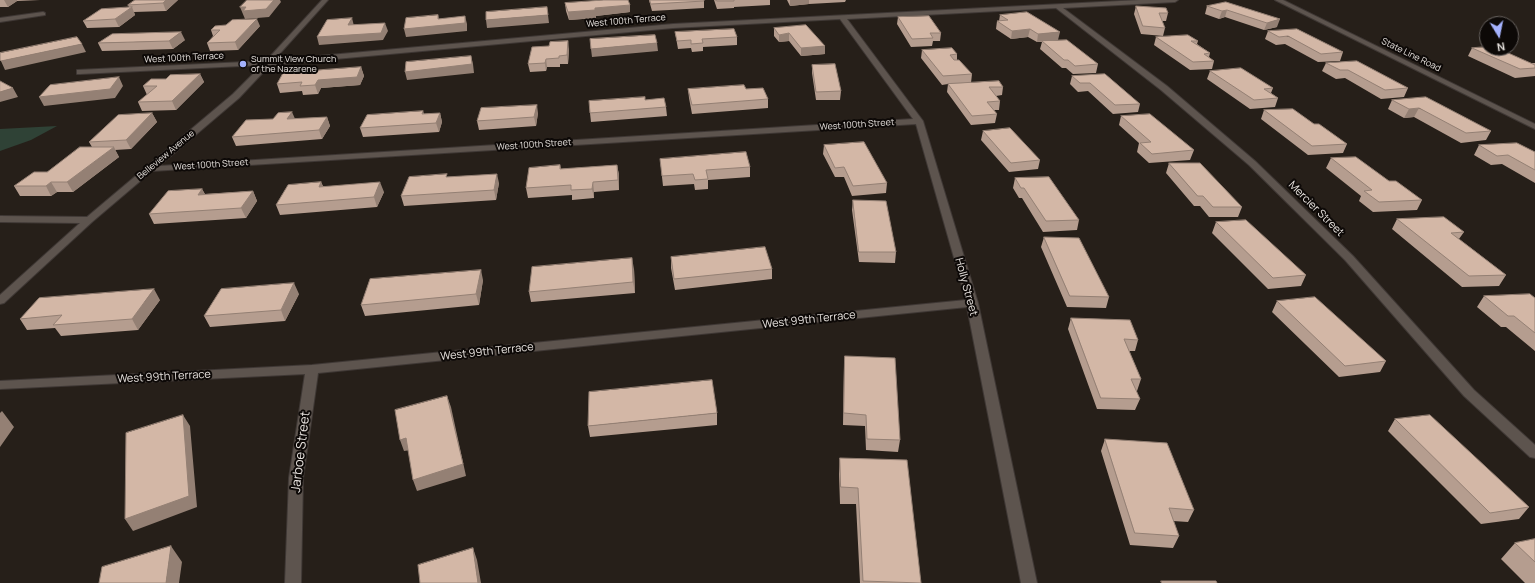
<!DOCTYPE html>
<style>
body{margin:0}
#map{position:relative;width:1535px;height:583px;overflow:hidden;background:#261f19;font-family:Manrope,sans-serif}
canvas{display:block}
.north{position:absolute;left:1479px;top:16px;width:40px;height:40px;box-sizing:border-box;background:#0d0907;border:1px solid #65605d;border-radius:50%;rotate:170deg;font-size:11px;font-weight:700;line-height:16px;text-align:center;color:#e8e3df}
.north::after{content:'';display:block;margin:auto;width:14px;height:18px;background:#a4b1fc;clip-path:polygon(50% 0,100% 100%,50% 72%,0 100%)}
</style>
<div id="map">
<canvas width="1535" height="583"></canvas>
<div class="north">N</div>
</div>
<script>
const g = document.querySelector('canvas').getContext('2d');
g.lineJoin = 'round';
function fill(path, color) { g.fillStyle = color; g.fill(path, 'evenodd'); }
function strokePath(path, color, width, dash) { g.strokeStyle = color; g.lineWidth = width; g.lineCap = dash ? 'butt' : 'round'; g.setLineDash(dash || []); g.stroke(path); }
function write(font, color, halo, rows, align = 'center') {
  g.font = font + ' Manrope,sans-serif'; g.lineWidth = 4; g.setLineDash([]); g.textBaseline = 'middle'; g.strokeStyle = halo; g.fillStyle = color; for (const [text, x, y, turn = 0] of rows) {
    g.save(); g.translate(x, y); g.rotate((+turn || 0) * Math.PI / 180); g.textAlign = isNaN(turn) ? turn : align; if (halo) g.strokeText(text, 0, 0); g.fillText(text, 0, 0); g.restore();
  }
}
fill(new Path2D(`
 M57,126L31,140L0,151V129Z`), '#2f4236');
const minor = new Path2D(`
 M322,0H328L274,60L673,24L1140,0H1178L1175,2L1063,8L1167,86L1255,161L1353,256L1474,390L1535,445V458L1530,457L1464,396L1345,260L1249,165L1161,90L1056,8L847,19L923,121L978,303L1037,583H1021L967,307L318,373L303,478L301,583H285L289,478L305,374L0,389V381L312,365L966,300L916,124L152,171L92,222L4,303L0,304V295L80,223L0,222V216L87,217L233,94L262,65L80,74H77V70L266,61ZM840,19L913,119L159,166L239,98L270,65L673,28Z
 M43,12L45,13V15L0,22V18Z`);
const secondary = new Path2D(`
 M1275,0H1283L1535,124V129Z`);
strokePath(minor, '#3f3835', 2);
strokePath(secondary, '#3f3835', 2);
fill(minor, '#5d544e');
fill(secondary, '#5d544e');
fill(new Path2D(`
 M0,0H40L17,1L8,7H0Z
 M178,0L166,11L134,12L135,15L119,27L87,28L83,21L129,7L128,5Z
 M649,0H704V8L652,11Z
 M714,0H770V5L734,7V8L717,9Z
 M787,0H846L845,2L809,4L790,6Z
 M1226,2L1277,27L1264,30L1225,17L1219,19L1205,14L1207,6Z
 M565,3L630,5V12L596,16V18L569,20L566,11Z
 M1136,6L1168,13L1166,21H1162L1165,28L1163,36L1141,34L1134,14Z
 M1000,15L1058,40L1045,41L1098,64L1096,73L1073,74L1066,68H1062L1040,49L1042,42H1037L1028,37L1011,39L996,29L997,21H999Z
 M898,17L941,33L940,41H933L932,46L911,47L897,24Z
 M806,25L825,54L801,56L789,41L779,42L774,36V28Z
 M260,26L238,50L210,51L207,43L213,36L211,30Z
 M1268,31L1343,52L1340,61L1318,62L1285,44L1276,45L1265,39Z
 M675,32L737,37V45L703,47V51L692,52L691,48L678,49Z
 M1156,37L1198,41L1197,44L1210,53L1209,57L1214,61L1212,69L1190,70L1154,45Z
 M185,40L173,49L102,51L98,43Z
 M1472,48L1531,63H1535V76L1515,78L1468,56Z
 M569,49L568,64H560V67H547L546,71L530,72L528,64Z
 M922,50L957,54V60L972,74L971,83L1003,87L1002,95L996,96L1000,101L999,110H994L997,114L995,123L971,125L947,92L948,84L942,85L921,58Z
 M1326,63L1408,88L1404,97L1381,99L1345,78L1336,79L1322,71Z
 M812,65L841,91L840,100H816L812,73Z
 M361,67L364,76L360,85L321,88L318,94L303,95L302,91L280,93L277,84Z
 M1210,71L1273,88L1271,93L1278,98L1275,107L1250,109L1207,79Z
 M200,74L204,82L176,110L142,111L138,102L147,95L143,86L166,79Z
 M1105,74L1140,104L1138,112L1113,114L1088,91L1078,92L1070,84L1072,76Z
 M688,89H746L768,99V108L692,114L689,98Z
 M645,100L666,107L667,116L591,122L590,113Z
 M1392,100L1491,131L1486,140L1461,143L1414,117L1404,118L1388,109Z
 M1264,110L1314,124L1347,144L1343,153L1308,155L1261,119Z
 M423,111L424,114L440,113L442,122L439,132L363,137L360,128Z
 M152,113L157,122L131,149L115,150L119,157L73,192H57L51,196H20L14,186L47,172L92,147L89,142Z
 M538,113L536,126L479,130L477,121Z
 M1121,116L1194,150L1190,160L1149,163L1137,152L1139,143L1119,125Z
 M327,117L330,126L322,139L236,146L232,137L295,119Z
 M983,131L1040,160L1038,169L1009,172L981,140Z
 M824,145L887,183L886,193L852,196L844,177H835L823,154Z
 M1479,145L1535,152V183L1502,164L1491,165L1474,155Z
 M1331,158L1389,181L1422,200L1417,210L1373,212L1359,201L1361,196L1326,168Z
 M660,159L750,167V177L708,180V189L695,190L694,184L663,186Z
 M1169,163L1242,207L1238,217H1209L1200,206H1194L1166,173Z
 M560,165L561,169L617,165L619,175V190L594,192V198L572,200V195L528,198L526,188Z
 M448,177L499,183L496,200L404,206L401,196Z
 M1015,178L1079,220L1077,230L1043,232L1022,198H1019L1013,188Z
 M321,182L323,186L384,192L377,207L280,215L276,205Z
 M202,189L205,194L253,191L257,201L246,218L154,224L149,214Z
 M853,200L896,252L895,263L859,262L852,210Z
 M1397,219L1464,232L1459,239L1506,275L1499,286L1462,287L1392,229Z
 M1216,222L1306,275L1301,286L1268,289L1212,233Z
 M1044,237L1109,297L1106,308L1067,307L1041,247Z
 M671,257L772,269V279L675,290L671,268Z
 M634,269L635,293L531,302L529,292Z
 M483,280L479,305L365,316L361,305Z
 M299,294L285,321L210,327L204,316Z
 M1484,296L1535,298V351L1506,327H1501L1477,307Z
 M160,300L138,330L61,336L55,328L27,330L20,319Z
 M1277,301L1386,361L1380,372L1339,377L1272,312Z
 M1071,318L1138,340L1135,351H1129L1141,379L1137,391H1136L1140,399L1135,410L1097,409L1068,329Z
 M845,356L900,440L898,452L866,450L865,426L843,425L844,367Z
 M717,413V425L590,437L588,426Z
 M1395,419L1529,507L1519,519L1481,524L1388,431Z
 M1105,439L1194,510L1188,522L1173,521L1179,536L1173,548L1130,545L1101,451Z
 M840,458L921,583H860L856,504H840L839,474Z
 M1535,539V583H1525L1501,559L1515,543Z`), '#b59d8f');
fill(new Path2D(`
 M4,0H17V1L8,7Z
 M166,0H178L166,11L163,3Z
 M274,0H280L281,2L269,17L245,19L240,7Z
 M790,0H809V4L790,6Z
 M630,5V12L596,16V18L569,20L568,12L595,8Z
 M132,7L135,15L119,27L115,19Z
 M1227,10L1225,17L1219,19L1222,11Z
 M438,15L440,23L465,16L467,24V31L406,37L404,29L438,19Z
 M548,15L549,23L487,28L486,20Z
 M352,18L354,26L348,25Z
 M257,19L260,26L238,50L235,42Z
 M1280,19L1277,27L1264,30L1267,23Z
 M385,23L388,31L383,40L319,45L317,37Z
 M1030,29L1028,37L1011,39L1012,31Z
 M181,32L185,40L173,49L169,41Z
 M1060,32L1058,40L1037,42L1038,34Z
 M789,33V41L779,42V35Z
 M568,41L569,49L568,64L567,55Z
 M657,43L658,51L592,57L591,49Z
 M82,44L86,52L5,70L1,61Z
 M825,46V54L801,56V48Z
 M471,56L473,64L474,73L407,80L405,72Z
 M546,59L547,67L546,71L545,63Z
 M361,67L364,76L360,85L321,88L318,94L315,85L318,80Z
 M200,74L204,82L176,110L172,101Z
 M119,77L123,86L115,98L44,106L39,97Z
 M13,88L18,97L0,102V92Z
 M537,105L538,113L536,126L534,117Z
 M1419,108L1414,117L1404,118L1409,109Z
 M292,112L296,121L287,119Z
 M152,113L157,122L131,149L126,140Z
 M440,113L442,122L439,132L436,123Z
 M327,117L330,126L322,139L319,130Z
 M114,147L119,157L73,192L67,182Z
 M617,165L619,175V190L618,180Z
 M497,174L499,183L496,200L494,190Z
 M51,182L57,192L51,196L46,186Z
 M321,182L325,192L319,187Z
 M380,182L384,192L377,207L374,197Z
 M593,182L594,192V198L592,189Z
 M202,189L207,199L198,195Z
 M253,191L257,201L246,218L241,208Z
 M632,258L634,269L635,293L633,282Z
 M481,270L483,280L479,305L476,294Z
 M294,283L299,294L285,321L281,310Z
 M154,289L160,300L138,330L132,319Z
 M447,396L451,407L466,476L417,491L413,480Z
 M2,411L14,427L0,447V413Z
 M183,415L190,426L197,507L133,531L125,519Z
 M406,438L411,450L404,451L400,440Z
 M171,546L182,562L179,583H166Z
 M473,548L477,560L481,583H478Z`), '#948074');
const building = new Path2D(`
 M135,0H166L163,3L128,5Z
 M247,0H274L266,9L243,11L246,7H240Z
 M604,0H628L630,5L595,8V10L568,12L565,3Z
 M650,0H704V1L651,4Z
 M716,0H734V1H717Z
 M1226,2L1280,19L1267,23L1227,10L1222,11L1207,6Z
 M1136,6L1166,8L1168,13H1159L1165,28L1143,26Z
 M132,7L115,19L83,21L101,9Z
 M547,7L548,15L486,20V12Z
 M1027,12L1060,32L1038,34L1030,29L1012,31L997,21L1008,20L1000,15Z
 M438,15V19L465,16V23L404,29L406,18Z
 M929,16L941,33H930L933,38L912,39L898,17Z
 M352,18L348,25L385,23L381,33L317,37L327,20Z
 M257,19L235,42L207,43L220,30H211L215,26L226,25L232,20Z
 M806,25L825,46L801,48L789,33L779,35L774,28Z
 M734,29L737,37L702,39L703,43L691,44V40L677,41L675,32Z
 M1297,29L1343,52L1321,54L1288,36L1279,37L1268,31Z
 M181,32L169,41L98,43L112,34Z
 M655,35L657,43L591,49L590,39Z
 M1188,35L1198,41H1191L1210,53L1204,54L1214,61L1193,62L1156,37Z
 M77,37L82,44L1,61L0,60V53Z
 M1067,40L1098,64L1075,66L1068,60H1064L1042,41Z
 M568,41L567,55L559,56V58L546,59L545,63L528,64L532,47L549,46L550,42Z
 M1487,47V48H1497L1535,65V68L1520,69L1472,48Z
 M952,48L957,54L950,55L954,60H959L972,74L943,76L922,50Z
 M471,56L472,64L405,72L406,62Z
 M1357,61L1408,88L1385,90L1348,70H1340L1326,63Z
 M835,64L841,91L816,92L812,65Z
 M361,67L357,77L318,80L315,85L300,86L302,82L277,84L283,73Z
 M1241,68L1273,88L1264,89L1278,98L1254,100L1210,71Z
 M200,74L172,101L138,102L157,86H143L151,79H166L170,75Z
 M1105,74L1140,104L1115,105L1090,83H1080L1072,76Z
 M119,77L110,89L39,97L50,85Z
 M0,81L13,88L0,92Z
 M999,81L1003,87H989L1000,101L987,102L997,114L972,116L948,84Z
 M744,85L746,89L763,88L768,99L692,105L688,89Z
 M645,97V100L664,98L666,107L590,113L589,101Z
 M1426,97L1491,131L1466,133L1419,108L1409,109L1392,100Z
 M537,105L534,117L477,121L481,108Z
 M1293,109L1314,124H1319L1347,144L1312,146L1264,110Z
 M423,111L422,114L440,113L436,123L360,128L367,115Z
 M292,112L287,119L327,117L319,130L232,137L246,120L273,119L278,113Z
 M152,113L126,140L89,142L118,115Z
 M1150,114L1194,150L1152,154L1140,143L1151,142L1121,116Z
 M1010,128L1040,160L1011,163L983,131Z
 M864,142L887,183L853,186L844,167L835,168L824,145Z
 M1517,143L1535,152V170L1508,155L1497,156L1479,145Z
 M80,147H114L67,182H51L46,186H14L34,172H47Z
 M746,152L750,167L706,170L708,179L695,180L693,174L662,176L660,159Z
 M1356,157L1389,181H1396L1422,200L1379,202L1364,191L1372,190L1331,158Z
 M1169,163H1200L1242,207H1213L1203,196H1198Z
 M560,165V169L617,165L618,180L593,182L592,189L571,190V185L526,188L529,168Z
 M447,174L446,177L497,174L494,190L401,196L409,177Z
 M1049,177L1079,220L1046,221L1024,188H1021L1015,178Z
 M321,182L319,187L380,182L374,197L276,205L288,185Z
 M202,189L198,195L253,191L241,208L149,214L168,191Z
 M853,200L886,201L896,252H859Z
 M1444,217L1464,232L1451,233L1506,275L1469,276L1397,219Z
 M1246,220L1306,275L1273,278L1216,222Z
 M1044,237L1079,238L1109,297L1070,296Z
 M765,247L772,269L674,279L671,257Z
 M632,258L633,282L529,292L532,267Z
 M481,270L476,294L361,305L370,279Z
 M294,283L281,310L204,316L221,289Z
 M154,289L132,319L53,325L62,315L20,319L39,298Z
 M1530,294L1535,298V333L1514,316H1508L1484,296Z
 M1315,297L1386,361L1345,366L1277,301Z
 M1071,318L1130,320L1138,340L1124,339L1141,379H1131L1140,399L1101,398Z
 M845,356L895,358L900,440L867,439L866,415L844,413Z
 M712,380L717,413L588,426L589,392Z
 M447,396L463,464L413,480L406,438L400,440L395,410Z
 M183,415L189,496L125,519L126,433Z
 M1430,415L1529,507L1490,513L1395,419Z
 M1105,439L1167,443L1194,510L1169,508L1179,536L1135,533Z
 M840,458L907,460L921,583L863,581L858,488L841,487Z
 M1535,539V562L1515,543Z
 M171,546L166,583H99L102,567Z
 M473,548L478,583H420L418,565Z
 M1161,581H1216L1217,583H1162Z`);
fill(building, '#d3b7a6');
strokePath(building, '#948074', 1);
for (const [x, y, r, color] of [
 [243,64,4,"#a4b1fc"]
]) { const dot = new Path2D(); dot.arc(x, y, r, 0, 2 * Math.PI); g.fillStyle = color; g.fill(dot); strokePath(dot, '#0d0907', 1.5); }
write('9px', '#e8e3df', '#0d0907', [
 ["West 100th Terrace",626,21,-5],
 ["State Line Road",1411,55,26],
 ["West 100th Terrace",184,58,-3],
 ["West 100th Street",857,125,-4],
 ["West 100th Street",534,145,-4],
 ["Belleview Avenue",166,155,-40],
 ["West 100th Street",211,165,-4]
]);
write('9px', '#e8e3df', '#0d0907', [
 ["Summit View Church",251,59],
 ["of the Nazarene",251,69]
], 'left');
write('11px', '#e8e3df', '#0d0907', [
 ["Mercier Street",1316,209,45],
 ["Holly Street",966,287,75],
 ["West 99th Terrace",809,320,-6],
 ["West 99th Terrace",487,352,-6],
 ["West 99th Terrace",164,377,-3]
]);
write('13px', '#e8e3df', '#0d0907', [
 ["Jarboe Street",301,452,-83]
]);
</script>
